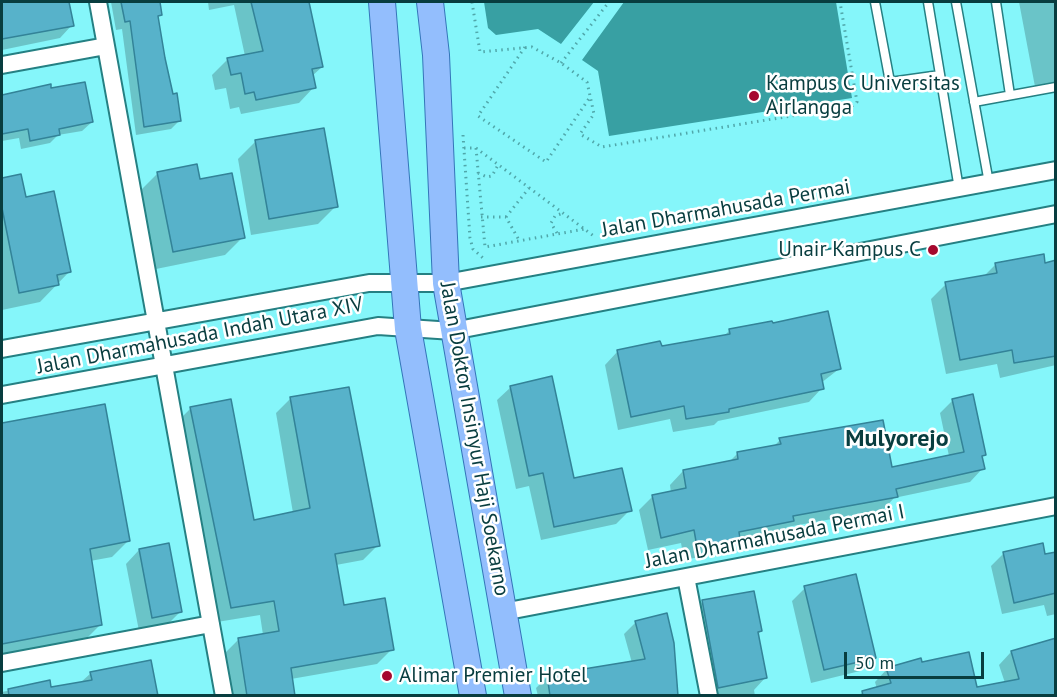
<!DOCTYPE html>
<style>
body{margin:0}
#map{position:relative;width:1057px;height:697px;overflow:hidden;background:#85f6fa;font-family:"PT Sans",sans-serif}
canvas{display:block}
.frame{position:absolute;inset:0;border:3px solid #083d3f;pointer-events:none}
.scale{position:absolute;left:844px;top:652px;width:140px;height:27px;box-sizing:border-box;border:3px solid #083d3f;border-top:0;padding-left:8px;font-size:18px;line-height:21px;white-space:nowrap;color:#083d3f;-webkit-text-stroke:4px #fff;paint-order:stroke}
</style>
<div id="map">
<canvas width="1057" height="697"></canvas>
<div class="frame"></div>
<div class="scale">50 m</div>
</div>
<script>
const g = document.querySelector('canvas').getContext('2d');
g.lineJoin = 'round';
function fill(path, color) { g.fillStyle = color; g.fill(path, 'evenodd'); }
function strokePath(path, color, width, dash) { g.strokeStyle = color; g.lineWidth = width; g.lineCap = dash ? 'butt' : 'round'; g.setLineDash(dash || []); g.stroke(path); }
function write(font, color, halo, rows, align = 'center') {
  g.font = font + ' "PT Sans",sans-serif'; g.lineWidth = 5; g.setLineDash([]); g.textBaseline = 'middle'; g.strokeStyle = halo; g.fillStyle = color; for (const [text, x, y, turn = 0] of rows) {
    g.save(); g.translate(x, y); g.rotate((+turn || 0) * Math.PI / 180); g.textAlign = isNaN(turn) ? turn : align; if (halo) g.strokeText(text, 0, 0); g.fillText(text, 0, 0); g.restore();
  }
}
fill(new Path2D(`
 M484,2H594L561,44L538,29L496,35L488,28Z
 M624,2H836L852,98L609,136L598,71L582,60Z`), '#38a0a3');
fill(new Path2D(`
 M2,2H68L72,25L60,38L2,50Z
 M111,2H158L160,15L157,18L172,96L180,120L171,129L136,135L122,29L116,30Z
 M208,2H307L322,67L312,76L314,87L299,103L241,114L239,107L230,109L226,88L215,90L212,75L228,59L245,56L234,5L209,10Z
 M1019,2H1056V89L1036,92Z
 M50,86L92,122L82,131L58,135L50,143L21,149L19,138L2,141V97Z
 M256,141L336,206L318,224L251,235L238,159Z
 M158,173L199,181L243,237L225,255L156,269L140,191Z
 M20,176L24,199L69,272L40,302L2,310V180Z
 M1056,262V365L1000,378L997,364L946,374L931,299L946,284L983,277L996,264Z
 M730,330L839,369L821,383L822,388L809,402L718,421L714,425L673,432L670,419L618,430L605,365L618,351L660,348L723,337Z
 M511,387L573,480L630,510L616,524L541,540L529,486L516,489L497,400Z
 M290,399L378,545L363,560L336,565L343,607L392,649L377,664L291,679L294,696H230L224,654L239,639L263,635L260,615L217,622L176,423L191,408L253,522L293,513L276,413Z
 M953,400L984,454L981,457L983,468L970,482L894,498L883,510L787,527L780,534L735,543L725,552L684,560L681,543L648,550L639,510L652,497L671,493L670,485L683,471L728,463L737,454L773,447L780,440L891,469L949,456L940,413Z
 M104,406L128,541L112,557L90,561L101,624L84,641L2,657V424Z
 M139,550L181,611L167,625L139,631L126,564Z
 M1004,553L1044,556L1056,554V614L1047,616L1044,605L1002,614L991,566Z
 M805,588L874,658L860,671L811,683L792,601Z
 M703,601L761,631L757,635L765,678L754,690L755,696H705L691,613Z
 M636,622L673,643L677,696H538L536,688L548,676L632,663L624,634Z
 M1011,652L1056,696H853L877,689L875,682L887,669L921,664L976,688L1005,683L999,665Z
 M91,673L156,696H2V692L49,682L50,689L80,683Z`), '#0003');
const building = new Path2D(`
 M2,2H69L74,26L2,39Z
 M121,2H160L162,15L158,16L165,58L173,94L177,93L181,121L144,127L130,21L125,22Z
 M251,2H309L323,67L312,69L316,88L256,100L254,92L245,94L241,73L231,75L227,58L263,51Z
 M85,82L93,122L59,129L60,135L30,141L28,129L2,134V95L51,84V88Z
 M324,128L338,207L269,219L255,140Z
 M197,164L200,179L232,173L245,238L173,252L157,172Z
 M21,174L26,197L54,191L71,272L57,275L59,285L19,293L2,208V178Z
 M1044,254L1045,263L1056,260V356L1014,363L1012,350L960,360L945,282L997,273L995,263Z
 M828,311L841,369L821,374L824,389L729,409V412L686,419L684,406L631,417L617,350L660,341L662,346L730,334L729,329L772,321L773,323Z
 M552,376L574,478L622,468L632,511L554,527L543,473L529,476L510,386Z
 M349,387L380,546L335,554L344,605L385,598L394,650L291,668L295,696H247L238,638L279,631L274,601L231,608L190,407L231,399L254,520L310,508L290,397Z
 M973,394L986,455L982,456L985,469L896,489L898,497L793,516L794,521L739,532L740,539L697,547L694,530L661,538L652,495L686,488L683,470L738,459L737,452L781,444L779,438L883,420L892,467L964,452L952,399Z
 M105,404L130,541L90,549L102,625L2,644V423Z
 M169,543L182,612L152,618L139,549Z
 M1043,543L1045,554L1056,552V593L1014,603L1003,552Z
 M856,574L876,658L824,670L804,586Z
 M754,591L762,631L758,632L767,678L718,688L702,600Z
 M667,613L674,643L678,696H550L547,675L645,659L635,621Z
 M1056,638V696H863L862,691L891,683L886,668L921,658L922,662L969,652L977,687L1019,679L1011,651Z
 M151,660L158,696H9L8,689L50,680L51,687L92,680L90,672Z`);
fill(building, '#57b2ca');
strokePath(building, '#338398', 1.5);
const service = new Path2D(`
 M875,2L890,82L940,75
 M928,2L959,189
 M956,2L989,183
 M996,2L1010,95
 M974,102L1056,87`);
const minor = new Path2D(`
 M98,2L224,696
 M2,65L106,46
 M2,349L369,283H446L1056,170
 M2,395L378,326L453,331L1056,214
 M686,577L709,696
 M503,612L1056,506
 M2,663L211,624`);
const primary = new Path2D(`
 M382,2L408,329L473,696
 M430,2L436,55L446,283L518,696`);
strokePath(service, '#258083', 11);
strokePath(minor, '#258083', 20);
strokePath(primary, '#3475b9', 28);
strokePath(new Path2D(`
 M472,2L480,52L532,47L561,63L587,82L594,114L580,134L602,147L852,106L857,102L840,2
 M525,47L478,116L546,162L590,97
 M561,63L609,2
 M463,135L470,238L473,249L483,258
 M464,148H476L595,237
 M476,148L485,247L585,229
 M478,173L487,177L492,176L498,165
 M481,217H506L520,242
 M506,217L529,188
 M557,233L551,223L555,216L563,213`), '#50a7aa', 3, [1.5, 4.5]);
strokePath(service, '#fff', 8);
strokePath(minor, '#fff', 16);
strokePath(primary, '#93befd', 26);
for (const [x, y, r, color] of [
 [754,96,6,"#a5082f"],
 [933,250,6,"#a5082f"],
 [387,676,6,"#a5082f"]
]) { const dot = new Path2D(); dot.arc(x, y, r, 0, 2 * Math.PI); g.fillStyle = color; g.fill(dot); strokePath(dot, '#fff', 2); }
write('21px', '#083d3f', '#fff', [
 ["Kampus C Universitas",766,84],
 ["Airlangga",766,108],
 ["Unair Kampus C",921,250,"right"],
 ["Alimar Premier Hotel",399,676]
], 'left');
write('21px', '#083d3f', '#fff', [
 ["Jalan Dharmahusada Permai",726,209,-10],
 ["Jalan Dharmahusada Indah Utara XIV",200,336,-11],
 ["Jalan Doktor Insinyur Haji Soekarno",474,439,80],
 ["Jalan Dharmahusada Permai I",775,537,-11]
]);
write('bold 24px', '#083d3f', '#fff', [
 ["Mulyorejo",897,439]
]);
</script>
